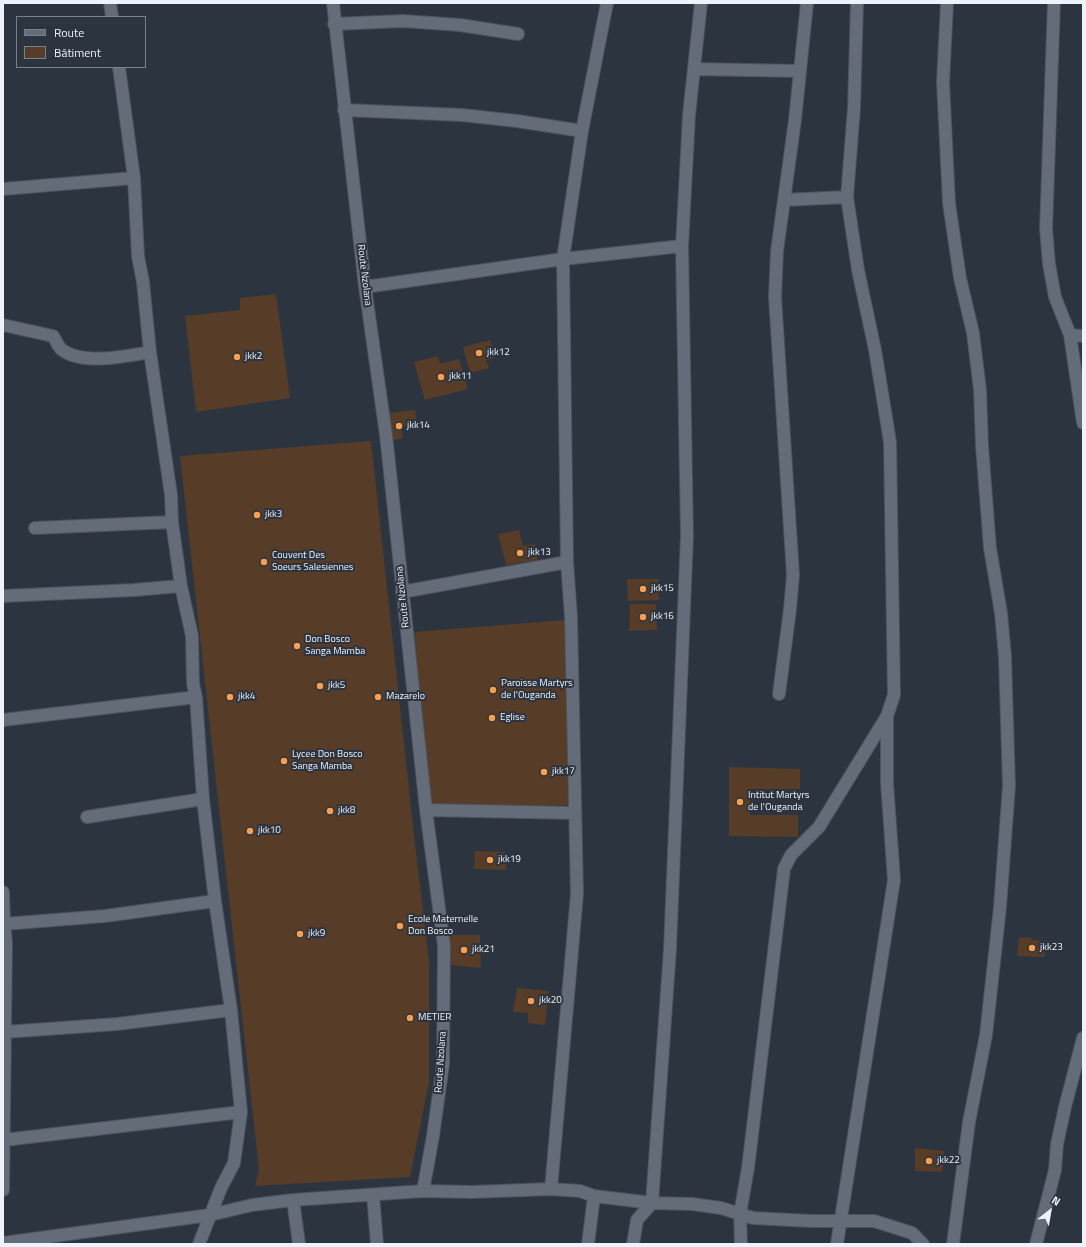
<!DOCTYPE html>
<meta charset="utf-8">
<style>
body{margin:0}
#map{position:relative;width:1086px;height:1247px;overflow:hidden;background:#2c343f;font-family:"Titillium Web",sans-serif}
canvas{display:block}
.frame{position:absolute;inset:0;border:4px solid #eef3fb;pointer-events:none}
.legend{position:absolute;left:16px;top:16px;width:130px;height:52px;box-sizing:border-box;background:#2c343f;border:1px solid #7a808a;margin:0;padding:5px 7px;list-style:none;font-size:12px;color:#eef3fb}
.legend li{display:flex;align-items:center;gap:8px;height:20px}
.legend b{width:20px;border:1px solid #7a808a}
.north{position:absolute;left:1030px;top:1191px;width:40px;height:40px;-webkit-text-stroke:3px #2c343f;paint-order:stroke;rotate:31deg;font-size:11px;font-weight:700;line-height:16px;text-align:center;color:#eef3fb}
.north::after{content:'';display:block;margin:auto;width:14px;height:18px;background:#eef3fb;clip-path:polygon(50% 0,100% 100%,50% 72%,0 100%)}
</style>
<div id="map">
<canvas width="1086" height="1247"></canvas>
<div class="frame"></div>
<ul class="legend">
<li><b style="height:5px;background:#646c79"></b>Route</li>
<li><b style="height:11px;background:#573d27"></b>Bâtiment</li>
</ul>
<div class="north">N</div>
</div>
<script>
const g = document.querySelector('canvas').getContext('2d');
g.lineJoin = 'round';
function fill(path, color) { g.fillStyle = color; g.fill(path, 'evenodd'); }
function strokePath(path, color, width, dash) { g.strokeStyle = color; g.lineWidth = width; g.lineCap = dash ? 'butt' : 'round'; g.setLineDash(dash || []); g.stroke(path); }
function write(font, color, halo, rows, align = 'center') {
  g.font = font + ' "Titillium Web",sans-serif'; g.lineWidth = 4; g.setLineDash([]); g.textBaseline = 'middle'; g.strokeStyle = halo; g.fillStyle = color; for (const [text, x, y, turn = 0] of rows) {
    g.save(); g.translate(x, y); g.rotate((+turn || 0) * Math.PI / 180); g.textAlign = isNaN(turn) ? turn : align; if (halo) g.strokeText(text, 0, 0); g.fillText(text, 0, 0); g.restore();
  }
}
fill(new Path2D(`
 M276,294L290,398L196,412L185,316L240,310V298Z
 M490,340L495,358L486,360L489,368L470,373L463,347Z
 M437,356L441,364L459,359L468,389L425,400L414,362Z
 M415,410L417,424L401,427L403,438L391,441L388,413Z
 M371,441L414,835L429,961V1082L410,1177L255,1186L259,1170L180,456Z
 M519,530L523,546L535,544L538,560L506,565L498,534Z
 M627,579H659V600L628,601Z
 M630,604H656L657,630L629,631Z
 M565,620L569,805L429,807L414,632Z
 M729,767L800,769V789H751L750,815H798V837L729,836Z
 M475,851L506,852V870L474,869Z
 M448,935H480L481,968L449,965Z
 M1031,937V940L1046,941L1044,957L1017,956L1019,938Z
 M517,988L549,991L545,1025L528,1023V1013L513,1012Z
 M915,1148L944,1151L942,1172L915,1171Z`), '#573d27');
const minor = new Path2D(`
 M110,3L112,17
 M333,3L365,287L386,435L426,810L444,946L443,1064L433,1136L423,1191
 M947,3L943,82L949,203L960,278L973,333L980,390L982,446L990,548L1001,613L1005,657L1009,786L1000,907L986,1035L969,1122L953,1244
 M1054,3L1046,229L1049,264L1055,297L1070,335L1083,423
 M334,24L403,21L460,25L518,34
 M119,67L134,178L138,256L143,282L150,352L171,495L172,522L181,586L192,636L193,684L196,697L203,799L215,901L231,1010L241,1112L234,1163L221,1188L199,1244
 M694,69L800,71
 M344,110L462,115L517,121L582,131
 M3,189L134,178
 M784,200L847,197
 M365,287L563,259L682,246
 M3,325L53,336C56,340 57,345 61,349C82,366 126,356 150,352
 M1070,335L1083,336
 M35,528L172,522
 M402,592L567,562
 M3,596L134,590L181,586
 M779,694L790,609L793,575L775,297L777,251L795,120L807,3
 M3,720L196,697
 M426,810L574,813
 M87,817L203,799
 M3,892L4,924L6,942L3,1190
 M4,924L105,916L215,901
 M5,1032L117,1024L231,1010
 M4,1140L241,1112
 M551,1189L577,894L571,617L567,562L563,259L582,131L607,3
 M373,1195L377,1244
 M293,1200L299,1244
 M3,1243L210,1215L252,1205L293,1200L423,1191L472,1192L551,1189L580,1191L594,1196L652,1203L692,1204L721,1208L753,1218L811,1221H874L912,1233L923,1244
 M588,1244L594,1196
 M633,1244L637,1220L652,1203L670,949L687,536L682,246L689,115L701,3
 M741,1244L740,1214L748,1168L784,869L791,855L819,827L887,716L894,695L890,442L875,350L858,270L847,197L854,108L857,3
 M837,1244L894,880L887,783V716
 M1036,1244L1055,1170L1057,1144L1065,1107L1083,1038`);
strokePath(minor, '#4d535d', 14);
strokePath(minor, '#646c79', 12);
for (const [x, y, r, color] of [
 [479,353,4,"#fa9f4e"],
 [237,357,4,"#fa9f4e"],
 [441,377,4,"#fa9f4e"],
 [399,426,4,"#fa9f4e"],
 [257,515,4,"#fa9f4e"],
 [520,553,4,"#fa9f4e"],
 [264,562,4,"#fa9f4e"],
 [643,589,4,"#fa9f4e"],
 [643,617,4,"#fa9f4e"],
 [297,646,4,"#fa9f4e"],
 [320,686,4,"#fa9f4e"],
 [493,690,4,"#fa9f4e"],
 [230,697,4,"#fa9f4e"],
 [378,697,4,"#fa9f4e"],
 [492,718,4,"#fa9f4e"],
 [284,761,4,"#fa9f4e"],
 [544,772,4,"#fa9f4e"],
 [740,802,4,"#fa9f4e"],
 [330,811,4,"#fa9f4e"],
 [250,831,4,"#fa9f4e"],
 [490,860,4,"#fa9f4e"],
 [400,926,4,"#fa9f4e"],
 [300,934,4,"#fa9f4e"],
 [1032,948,4,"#fa9f4e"],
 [464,950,4,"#fa9f4e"],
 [531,1001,4,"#fa9f4e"],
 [410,1018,4,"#fa9f4e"],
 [929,1161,4,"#fa9f4e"]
]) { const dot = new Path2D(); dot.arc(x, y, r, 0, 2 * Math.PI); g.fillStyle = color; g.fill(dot); strokePath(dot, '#2c343f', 1.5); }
write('10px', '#eef3fb', '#2c343f', [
 ["Route Nzolana",364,275,83],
 ["Route Nzolana",403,597,-96],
 ["Route Nzolana",441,1062,-86]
]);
write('10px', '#eef3fb', '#2c343f', [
 ["jkk12",487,353],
 ["jkk2",245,357],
 ["jkk11",449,377],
 ["jkk14",407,426],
 ["jkk3",265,515],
 ["jkk13",528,553],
 ["Couvent Des",272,556],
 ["Soeurs Salesiennes",272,568],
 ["jkk15",651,589],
 ["jkk16",651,617],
 ["Don Bosco",305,640],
 ["Sanga Mamba",305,652],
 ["Paroisse Martyrs",501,684],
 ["de l'Ouganda",501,696],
 ["jkk5",328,686],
 ["jkk4",238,697],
 ["Mazarelo",386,697],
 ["Eglise",500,718],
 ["Lycee Don Bosco",292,755],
 ["Sanga Mamba",292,767],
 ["jkk17",552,772],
 ["Intitut Martyrs",748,796],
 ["de l'Ouganda",748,808],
 ["jkk8",338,811],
 ["jkk10",258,831],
 ["jkk19",498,860],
 ["Ecole Maternelle",408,920],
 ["Don Bosco",408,932],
 ["jkk9",308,934],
 ["jkk23",1040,948],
 ["jkk21",472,950],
 ["jkk20",539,1001],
 ["METIER",418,1018],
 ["jkk22",937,1161]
], 'left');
</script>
